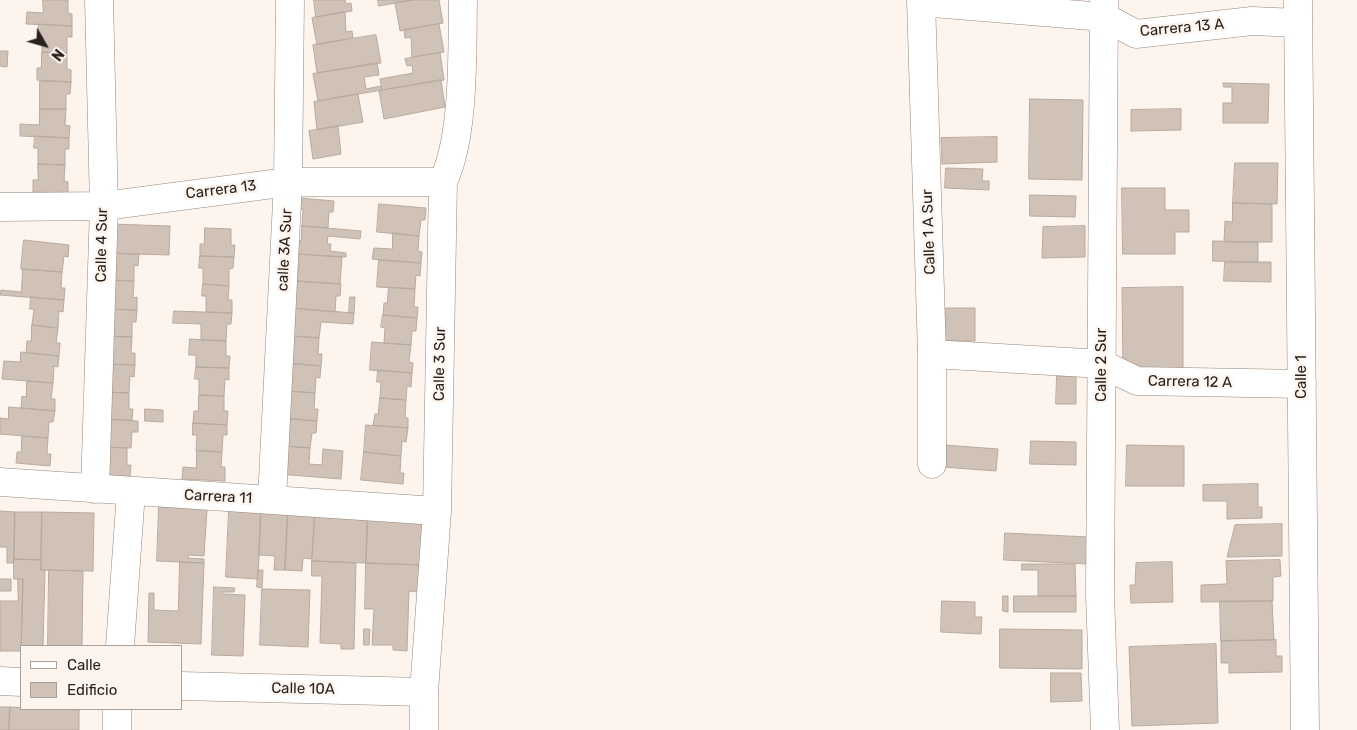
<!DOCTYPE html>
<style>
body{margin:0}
#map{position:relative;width:1357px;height:730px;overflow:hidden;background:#fdf4ed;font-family:Rubik,sans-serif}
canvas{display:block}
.legend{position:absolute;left:20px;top:645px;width:162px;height:65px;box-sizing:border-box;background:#fdf4ed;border:1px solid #a8a09a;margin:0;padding:6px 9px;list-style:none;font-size:15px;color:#28221e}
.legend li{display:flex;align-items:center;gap:10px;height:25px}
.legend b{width:25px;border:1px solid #a8a09a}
.north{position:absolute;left:20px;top:20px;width:50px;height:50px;-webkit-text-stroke:4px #fdf4ed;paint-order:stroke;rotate:128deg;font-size:14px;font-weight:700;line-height:20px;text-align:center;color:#28221e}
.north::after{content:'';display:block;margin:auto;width:18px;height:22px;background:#28221e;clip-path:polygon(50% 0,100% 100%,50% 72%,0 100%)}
</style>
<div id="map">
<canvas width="1357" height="730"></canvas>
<ul class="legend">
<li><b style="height:6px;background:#fff"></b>Calle</li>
<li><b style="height:14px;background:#d1c2b7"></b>Edificio</li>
</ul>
<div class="north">N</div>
</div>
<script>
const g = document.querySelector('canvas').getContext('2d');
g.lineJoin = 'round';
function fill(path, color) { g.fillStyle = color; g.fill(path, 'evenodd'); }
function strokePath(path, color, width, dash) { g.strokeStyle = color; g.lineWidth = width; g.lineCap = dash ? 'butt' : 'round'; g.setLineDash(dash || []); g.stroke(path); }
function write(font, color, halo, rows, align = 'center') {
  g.font = font + ' Rubik,sans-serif'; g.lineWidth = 5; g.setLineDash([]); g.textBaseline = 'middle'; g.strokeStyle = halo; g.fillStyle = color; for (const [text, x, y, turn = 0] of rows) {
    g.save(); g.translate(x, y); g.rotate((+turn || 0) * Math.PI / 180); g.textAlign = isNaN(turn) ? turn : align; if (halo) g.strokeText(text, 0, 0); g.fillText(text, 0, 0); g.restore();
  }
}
const building = new Path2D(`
 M43,0H68V13L72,14V26L26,24L27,12L43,13Z
 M314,0H345L346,4L351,3L352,11L316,17Z
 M378,0H413L379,6Z
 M413,0H439L443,23L400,31L395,3Z
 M345,12L346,32L352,31L353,38L317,45L312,18Z
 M39,24L72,26V37H67V53L42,52V36H38Z
 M439,24L444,52L412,57L411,37L405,38L404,30Z
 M376,35L381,63L317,73L313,45Z
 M0,51H8L7,67L0,66Z
 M42,52L67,53V69L71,70V82L37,80V68H41Z
 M440,53L444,80L382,90L380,79L413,73L412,65L407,66L405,59Z
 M377,63L379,75L364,77L366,89L381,86L382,90L318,101L313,74Z
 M441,80L445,107L384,119L379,91Z
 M40,81L71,82L70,94H66V109H40Z
 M1223,83L1269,84L1268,123H1223V103H1232V87H1224Z
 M358,94L363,122L317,130L314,102Z
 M1030,99L1083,100L1082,180L1029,179Z
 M40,109H66L65,125L70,126L69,138L20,136V124L39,125Z
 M1181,109V130L1131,131V110Z
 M338,126L341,154L313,159L309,131Z
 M35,136L69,138V149H65V165L38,164V148H34Z
 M997,137V162L942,164L941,138Z
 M1235,163H1278L1277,204L1233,203Z
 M38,164L65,165L64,181L68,182V193L33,192V180H38Z
 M946,168L983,169L982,181H989V190L945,188Z
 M1122,188H1165V210H1189V232H1175V254H1123Z
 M1030,195L1076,196L1075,217L1030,216Z
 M300,198L334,201L333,212H329L328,228L302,226L303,209H299Z
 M1233,203L1272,204V242H1224L1225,221L1232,222Z
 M379,204L426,208L425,220H421L419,236L377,232Z
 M109,224L170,226L169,255L104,253Z
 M302,226L361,231L360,239L328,236L327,244H331L330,251L346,253V257L296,254V240L301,241Z
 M1085,226V257L1042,258L1043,227Z
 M205,228L231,229V245H235L234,257L200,256V244H204Z
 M393,233L419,236L418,251L422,252L421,263L372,259L374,248L392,249Z
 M24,240L69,245L68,257L64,256L62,272L21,269Z
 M1213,241L1258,242V262L1213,261Z
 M104,253L139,254L138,266L134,265V281L107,280Z
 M296,254L342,257L340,284L297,281L299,265L295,264Z
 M200,256L234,257L233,268L229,269V286L203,284V268H199Z
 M379,260L421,263L420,276L416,275L415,289L377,287Z
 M1225,262H1271V282L1224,281Z
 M23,269L62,272L61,288H65L64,300L0,295L1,290L21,292Z
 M107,280L134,281L133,298L137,297V310L102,309Z
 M297,281L341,284L340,296H336L335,312L291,308L292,296H296Z
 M203,284L229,286L228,300H232V313L206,312V296H202Z
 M389,287L415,289L414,307H418L417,318L383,315L384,303H387Z
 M1183,287V368L1123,369L1122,288Z
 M31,297L64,300L63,312L59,311L58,328L32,325L34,309H30Z
 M350,297H355L354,313H349Z
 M291,308L354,313L353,324L321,322L319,338L293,336Z
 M945,308H975V341H945Z
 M102,309L137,310L136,322H132V337L105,336Z
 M174,311L232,313L231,324H227L226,341L201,340V324L173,323Z
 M383,315L417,318L416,331H412L411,345L384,343L385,328L381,327Z
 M32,325L58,328L56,343H60L59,356L26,353L27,341H31Z
 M105,336L132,337L131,353H135V365L100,364Z
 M293,336L319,338L318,354H322L321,366L286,363Z
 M190,339L226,341V356H230L229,368L196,367V355H189Z
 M372,342L411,345L409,362L413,363L412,373L370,370Z
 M21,352L59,356L58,367L54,366L53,383L2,379L4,361L20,362Z
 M286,363L321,366L320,378L316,377L315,393L288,391Z
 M100,364L135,365L134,377L130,376L129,393L103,392Z
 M196,367L229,368V380L225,379L224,396L199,395V379H195Z
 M378,370L412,373L411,387L407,386L406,400L380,398L381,382H377Z
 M1057,376H1076V404H1056Z
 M27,381L53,383L51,399H55V411L21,408L22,396L26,397Z
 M288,391L315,393L314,409H318L317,421L282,418Z
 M103,392L129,393V409H133L132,420L98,419Z
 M199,395L224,396V411H228L227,425L193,423L194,411H198Z
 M380,398L406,400L405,418H408V428L373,425L375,414H378Z
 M9,407L55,411L53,422H49L48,438L0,434V418L8,419Z
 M145,409L163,410V422L145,421Z
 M282,418L317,421L316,433H312L310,448L284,446Z
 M98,419L138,421V432H132L131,448L101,447Z
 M193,423L227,425V435H223L222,452L196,451L197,435H193Z
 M366,425L408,428L406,442L402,441L401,456L364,452Z
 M22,436L48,438L47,454H51L50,466L16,463L17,452H21Z
 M1031,441L1076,442V465L1030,464Z
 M944,445L998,449L996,471L943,467Z
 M1127,445L1184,446V486H1126Z
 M284,446L310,448L309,464L322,465L323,449L343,451L341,479L278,474Z
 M101,447L127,448V465H131L130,477L96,475Z
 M197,450L222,452L221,467H225V481L182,479L183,467L196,468Z
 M364,452L401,456L400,473H404L403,484L361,480Z
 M1258,484V507H1262V518L1227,519V501H1203V485Z
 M159,507L207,509L204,556L188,555V558L204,559V563L157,561Z
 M229,510L261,511L258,579L226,577Z
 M0,511L15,512L14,563H7V547H0Z
 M261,511L288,512L285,570H274L275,556L259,555Z
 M15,512H42L41,560L14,559Z
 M42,512L94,513L93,571L41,570Z
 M288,512L315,513L312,559L303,558L302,571L285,570Z
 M368,512L425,514L423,565L366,563Z
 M315,513L368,516L366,563L312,561Z
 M1282,524V556L1227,557L1235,525Z
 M1005,533L1089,537L1087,564L1004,560Z
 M14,559L41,560V570H45L43,646H21V651L23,579H14Z
 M1280,560L1281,576L1273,577V601L1201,602V585L1227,584L1226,561Z
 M312,561L356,563L354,649H341V644L320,643L322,576H312Z
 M180,562L204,563L201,644L148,642L149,593H154V610L178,611Z
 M1172,562L1173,602L1131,603L1130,585H1135L1136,563Z
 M366,563L420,565L419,592L409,591L407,651L393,650V645H372L374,609H365Z
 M1022,564H1075L1076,596H1038V570H1022Z
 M49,570L83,571L82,646H48Z
 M258,570H263L262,588L257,587Z
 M0,579H11V591H0Z
 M18,579H23L21,651H0V601H18Z
 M214,587L235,588L234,592H222L223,594L245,595L243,656L212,655Z
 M262,589L310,590L308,647L260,645Z
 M1003,596H1008V612L1003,611Z
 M1014,596H1076V612H1014Z
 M942,601L975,602V617H982L981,634L941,632Z
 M1220,601H1272L1274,640L1221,641Z
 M364,629H370L369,645H364Z
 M1000,629L1082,630V669L1000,668Z
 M1276,640V656H1282V672L1229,673V663H1221V641Z
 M1216,644L1218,723L1132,726L1129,647Z
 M1051,673H1081L1082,701L1051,702Z
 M0,707H10L9,730H0Z
 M10,707L79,710V730H9Z`);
fill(building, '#d1c2b7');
strokePath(building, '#b8aa9f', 1);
const street = new Path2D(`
 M921,0L932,354V464
 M1104,0L1100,596L1105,730
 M1298,0L1305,730
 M921,2L1104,17L1136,34L1252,21L1298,23
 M0,207L104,206L288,182H443
 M932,354L1102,364L1137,381L1302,384
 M0,482L437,511
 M95,489L104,206L99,0
 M272,499L288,182L290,0
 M120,646L131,492
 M0,681L21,682
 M181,686L424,692
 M117,709V730
 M424,730V692L437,511L443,182C465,135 462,52 463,0`);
strokePath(street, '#94877c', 29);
strokePath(street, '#fff', 28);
write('15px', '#28221e', '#fdf4ed', [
 ["Carrera 13 A",1182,28,-5],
 ["Carrera 13",221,190,-7],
 ["Calle 1 A Sur",929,232,-92],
 ["Calle 4 Sur",102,245,-89],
 ["calle 3A Sur",285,250,-87],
 ["Calle 3 Sur",440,364,-89],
 ["Calle 2 Sur",1102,365,-90],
 ["Calle 1",1302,377,-90],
 ["Carrera 12 A",1190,382,1],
 ["Carrera 11",218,497,3],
 ["Calle 10A",303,689,1]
]);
</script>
